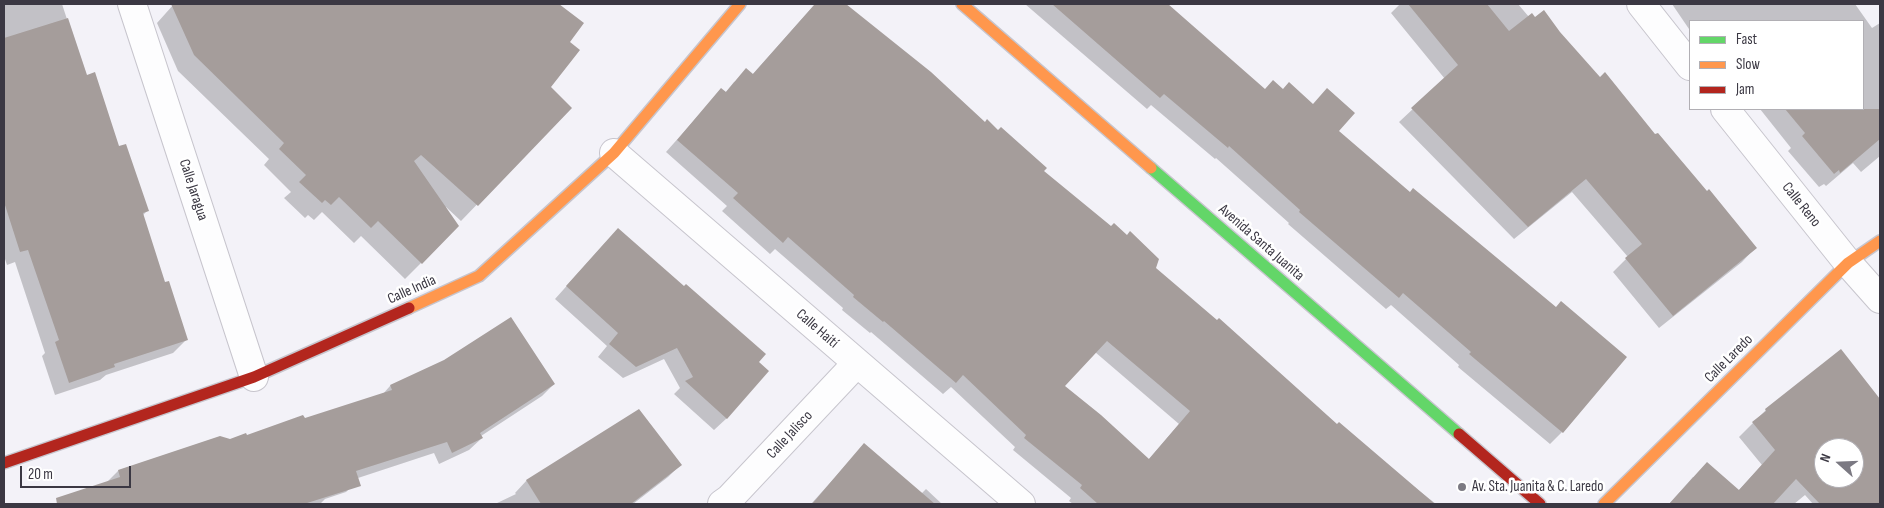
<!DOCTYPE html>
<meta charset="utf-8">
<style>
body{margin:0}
#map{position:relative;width:1884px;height:508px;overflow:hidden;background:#f3f2f8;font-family:"Sofia Sans Condensed",sans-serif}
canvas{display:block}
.frame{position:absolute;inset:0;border:5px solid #3b3843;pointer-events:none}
.legend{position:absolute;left:1689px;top:20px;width:175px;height:90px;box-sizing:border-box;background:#fff;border:1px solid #b1afb4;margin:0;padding:6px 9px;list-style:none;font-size:15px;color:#3b3843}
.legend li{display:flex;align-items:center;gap:10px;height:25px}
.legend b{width:25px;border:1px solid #b1afb4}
.north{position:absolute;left:1814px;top:438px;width:50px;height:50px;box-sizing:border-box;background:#fff;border:1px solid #b1afb4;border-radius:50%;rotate:290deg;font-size:14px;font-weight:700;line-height:20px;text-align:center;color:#3b3843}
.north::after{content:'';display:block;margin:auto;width:18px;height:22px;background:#7b7982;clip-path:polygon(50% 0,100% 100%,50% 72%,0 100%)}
.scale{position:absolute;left:20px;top:466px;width:111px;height:22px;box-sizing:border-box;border:2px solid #3b3843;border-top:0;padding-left:6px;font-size:15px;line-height:18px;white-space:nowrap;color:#3b3843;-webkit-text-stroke:4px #fff;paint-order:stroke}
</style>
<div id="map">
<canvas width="1884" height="508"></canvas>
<div class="frame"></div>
<ul class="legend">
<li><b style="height:6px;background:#63d668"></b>Fast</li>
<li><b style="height:6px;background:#ff974d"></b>Slow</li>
<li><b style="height:6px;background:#b3261e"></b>Jam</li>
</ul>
<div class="north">N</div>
<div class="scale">20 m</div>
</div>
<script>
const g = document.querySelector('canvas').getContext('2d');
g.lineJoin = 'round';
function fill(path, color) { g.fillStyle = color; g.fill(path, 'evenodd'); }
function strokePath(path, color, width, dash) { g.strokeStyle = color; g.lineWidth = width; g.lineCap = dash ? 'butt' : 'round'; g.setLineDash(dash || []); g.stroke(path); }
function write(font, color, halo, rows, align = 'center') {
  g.font = font + ' "Sofia Sans Condensed",sans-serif'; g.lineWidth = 5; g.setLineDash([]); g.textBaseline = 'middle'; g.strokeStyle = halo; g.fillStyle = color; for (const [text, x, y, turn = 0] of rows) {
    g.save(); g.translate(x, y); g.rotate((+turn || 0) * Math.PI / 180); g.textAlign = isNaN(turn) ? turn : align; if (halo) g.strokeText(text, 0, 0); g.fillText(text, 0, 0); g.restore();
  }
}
fill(new Path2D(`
 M4,4H62L86,77L147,211L142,216L164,284L187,339L173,353L106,375L100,380L55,395L42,356L45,353L15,262L7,265L4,256Z
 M174,4H461L464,6L466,4H557L582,23L568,42L549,88L570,108L461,221L446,207L421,263L405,279L361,236L354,243L322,212L314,220L308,215L305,218L284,198L291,192L264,165L269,159L178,71L157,23Z
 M815,4H843L930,72L985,123L1337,426L1436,504H1073L1069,501L1071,498L1013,450L1015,447L951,387L943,394L871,332L870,333L842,310L843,308L775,249L770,254L722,211L727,206L666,152L721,90L725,93L734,82L752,75ZM1095,352L1179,424L1148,460L1063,386Z
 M1025,4H1165L1264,90L1337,131L1562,432L1550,444L1458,367L1459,365L1391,305L1386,309L1288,224L1289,223L1216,158L1215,159L1151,105L1147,109Z
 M1400,4H1518L1529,17L1559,32L1600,78L1655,136L1755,248L1742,262L1659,328L1613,272L1628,257L1572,192L1514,239L1399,122L1445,79L1391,13Z
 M1672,4H1855L1872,28L1880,23V156L1861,172L1853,163L1826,186L1824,184L1819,187L1788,151L1791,148L1760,109H1863V21H1690L1689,29Z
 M606,242L757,362L727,418L714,430L674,394L680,388L664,359L623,378L598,357L607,346L555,299Z
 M1841,351L1880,401V504H1813L1805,495L1794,504H1669L1693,477L1738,491L1762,465L1739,437L1766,410ZM1824,448H1854V478H1824Z
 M554,384L542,396L481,436L482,438L469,450L439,464L434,453L358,478V480L346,492L325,499L320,504H87L85,498L106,483L118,471L304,420L382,395L390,386Z
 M864,445L921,494L926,489L942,504H811Z
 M680,465L668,477L633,504H495L516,494L515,493L527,480Z`), '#0003');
fill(new Path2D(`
 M171,4H559L584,23L570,42L580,50L551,87L572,108L478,206L421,155L414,161L459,226L422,264L378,221L371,228L339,197L331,205L325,200L322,203L299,182L306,175L279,149L284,143L194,55Z
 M815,4H846L931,72L985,122L987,119L998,130L1001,127L1047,168L1044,171L1111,226L1114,223L1127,235L1130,231L1159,259L1156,268L1217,320L1219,318L1337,424L1339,422L1435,504H1098L1080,488L1082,485L1024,438L1026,435L963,375L956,383L884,321L883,322L853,297L854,295L788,237L783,243L733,198L738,193L677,140L721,88L726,92L746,68L753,74ZM1107,341L1190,411L1149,459L1101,415L1065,386Z
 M1052,4H1168L1265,89L1273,80L1283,89L1289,82L1313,104L1327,88L1355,113L1339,131L1410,192L1413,188L1556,307L1561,301L1627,357L1563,433L1469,354L1471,352L1403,293L1399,298L1299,212L1300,210L1229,146L1228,148L1164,94L1160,98Z
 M1408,4H1487L1509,31L1532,13L1535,17L1544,10L1560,32L1600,77L1605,72L1655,134L1658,133L1707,191L1709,189L1757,248L1673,316L1625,258L1642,244L1586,179L1528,227L1411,108L1458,65Z
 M68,18L87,75L95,72L119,146L126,144L149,211L143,213L165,282L169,281L188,340L114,364L115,367L69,383L55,342L59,340L28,250L20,252L4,202V38Z
 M1785,109H1880V139L1840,173L1839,170L1834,174L1802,136L1805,133Z
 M618,228L684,286L686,284L766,354L759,362L769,371L727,419L685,381L693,377L677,348L636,367L609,344L618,333L566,286Z
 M511,317L555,384L480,433L483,438L452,453L447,442L356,471L361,486L304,504H57L56,498L120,477L118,470L220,436L230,439L246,433L247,435L303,415L305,418L392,390L390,385L444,360Z
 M1841,349L1880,399V504H1820L1796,479L1773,504H1669L1707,462L1739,490L1775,450L1752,422L1766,411L1765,409ZM1824,448H1854V478H1824Z
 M639,409L682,465L631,504H541L526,480Z
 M864,443L935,504H812Z`), '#a59d9b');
const street = new Path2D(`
 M132,4L254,377
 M1641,4L1690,66
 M1725,109L1848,263L1880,299
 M614,153L1021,504
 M722,504L729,499L857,363`);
const fast = new Path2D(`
 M1151,168L1459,434`);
const slow = new Path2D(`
 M962,4L1151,168
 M409,308L479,276L614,153L740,4
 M1604,504L1848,263L1880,241`);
const jam = new Path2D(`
 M1459,434L1540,504
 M4,463L254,377L409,308`);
strokePath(street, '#c7c5cd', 30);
strokePath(fast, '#c7c5cd', 14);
strokePath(slow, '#c7c5cd', 14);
strokePath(jam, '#c7c5cd', 14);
strokePath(street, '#fdfdfe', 28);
strokePath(fast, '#63d668', 11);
strokePath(slow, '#ff974d', 11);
strokePath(jam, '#b3261e', 11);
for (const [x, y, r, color] of [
 [1462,487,5,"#7b7982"]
]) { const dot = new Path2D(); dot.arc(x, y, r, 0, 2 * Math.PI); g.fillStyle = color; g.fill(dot); strokePath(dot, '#fff', 2); }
write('15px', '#3b3843', '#fff', [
 ["Calle Jaragua",193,190,72],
 ["Calle Reno",1801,205,51],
 ["Avenida Santa Juanita",1261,243,41],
 ["Calle India",412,290,-24],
 ["Calle Haití",817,329,41],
 ["Calle Laredo",1729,359,-45],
 ["Calle Jalisco",790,435,-47]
]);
write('15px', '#3b3843', '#fff', [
 ["Av. Sta. Juanita & C. Laredo",1472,487]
], 'left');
</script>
